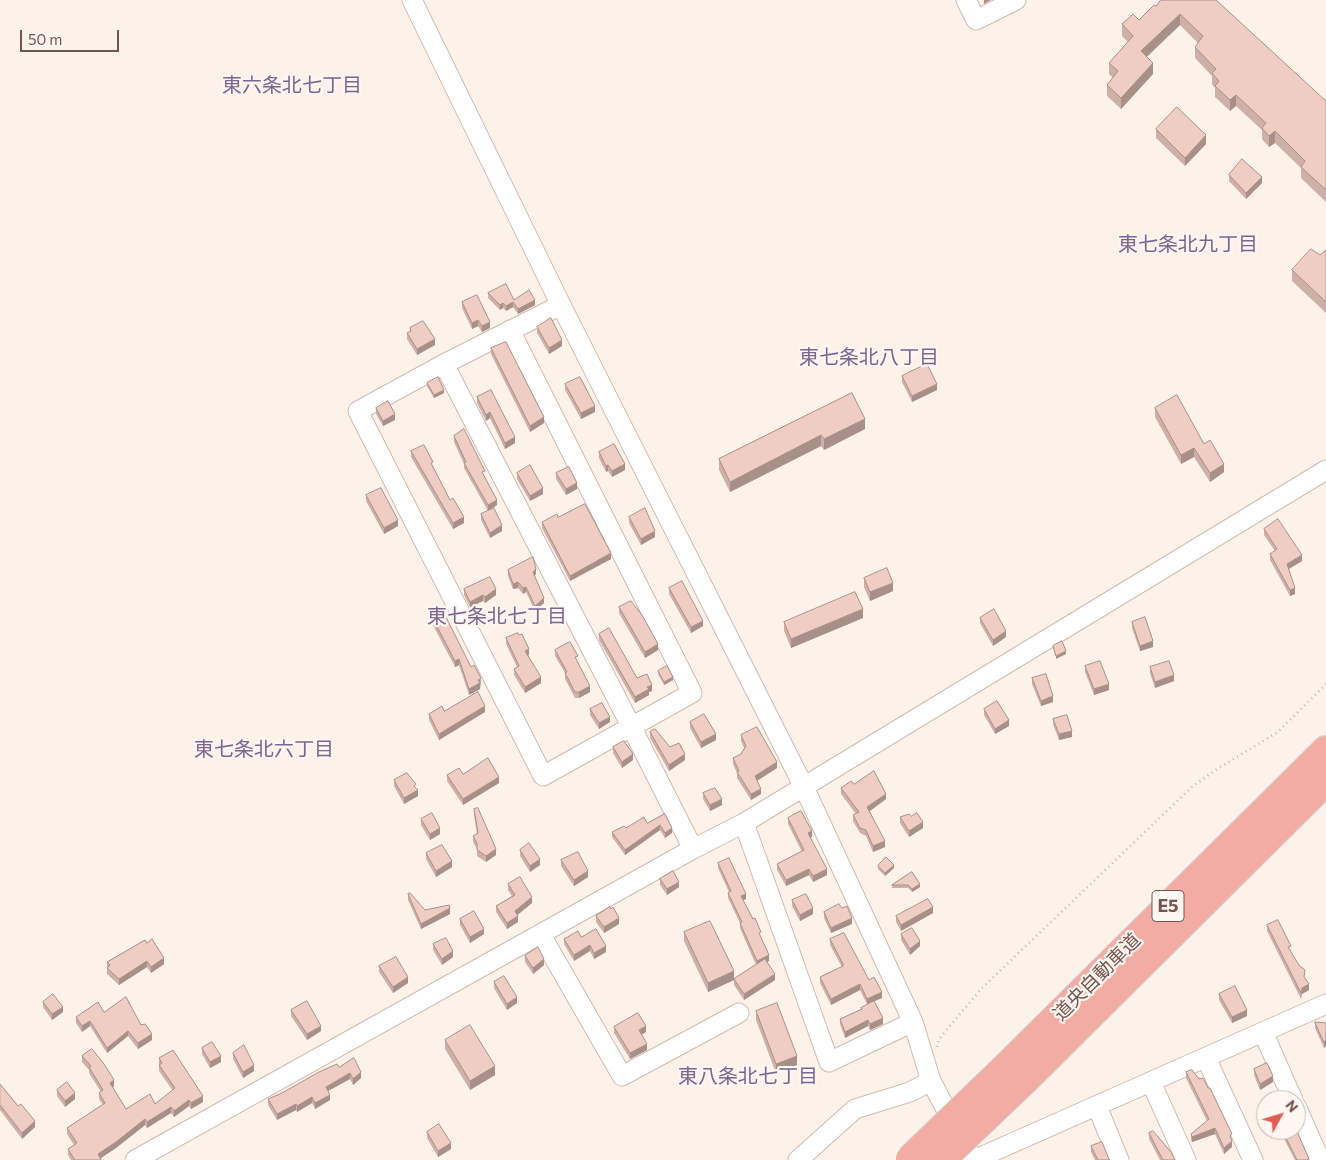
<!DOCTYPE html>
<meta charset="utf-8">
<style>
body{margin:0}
#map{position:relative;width:1326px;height:1160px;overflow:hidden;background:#fcf2ea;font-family:Commissioner,sans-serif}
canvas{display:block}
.north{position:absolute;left:1256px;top:1090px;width:50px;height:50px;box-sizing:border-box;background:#fef6f0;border:1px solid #c7b6af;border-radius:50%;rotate:51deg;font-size:14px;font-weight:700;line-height:20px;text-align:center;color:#75564e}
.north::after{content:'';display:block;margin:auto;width:18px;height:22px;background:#de5e56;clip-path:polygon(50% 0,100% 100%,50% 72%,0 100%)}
.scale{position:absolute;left:20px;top:30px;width:99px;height:22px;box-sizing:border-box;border:2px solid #75564e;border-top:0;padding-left:6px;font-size:15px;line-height:18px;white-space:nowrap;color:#75564e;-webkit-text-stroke:4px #fef6f0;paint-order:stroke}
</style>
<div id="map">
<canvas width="1326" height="1160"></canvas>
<div class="north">N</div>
<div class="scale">50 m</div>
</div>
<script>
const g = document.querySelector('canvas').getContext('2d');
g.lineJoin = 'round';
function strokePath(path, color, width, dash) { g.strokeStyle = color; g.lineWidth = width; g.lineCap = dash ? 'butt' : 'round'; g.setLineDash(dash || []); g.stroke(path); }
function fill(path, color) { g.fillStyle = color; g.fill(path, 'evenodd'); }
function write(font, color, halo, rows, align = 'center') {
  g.font = font + ' Commissioner,"Noto Sans JP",sans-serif'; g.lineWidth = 4.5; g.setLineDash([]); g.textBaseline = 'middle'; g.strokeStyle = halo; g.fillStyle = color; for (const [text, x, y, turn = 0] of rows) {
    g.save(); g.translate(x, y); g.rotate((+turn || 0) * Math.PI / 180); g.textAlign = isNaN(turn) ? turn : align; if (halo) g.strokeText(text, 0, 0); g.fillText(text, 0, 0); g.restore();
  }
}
const minor = new Path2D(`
 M412,0L561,305L803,785L913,1022L931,1081L973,1160
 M966,0L976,20L1016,0
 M510,330L692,693L543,776L358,411L444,364L561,305
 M444,364L631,726L693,849
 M744,823L829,1062L913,1022
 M541,935L622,1076L739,1013
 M1263,1032L1293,1100
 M1206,1058L1253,1160
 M1151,1082L1186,1160
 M1097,1106L1119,1160
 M1296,1106L1320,1160
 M135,1160L693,849L744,823L1326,470
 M798,1160L855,1109L910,1092L931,1081
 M974,1160L1326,1004`);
const highway = new Path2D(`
 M1010,1063L1326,750
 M1026,1079L1326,781`);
strokePath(minor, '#cfbbb2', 21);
strokePath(highway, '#d8d0cd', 30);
strokePath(new Path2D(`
 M937,1047L939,1039L982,988L1193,786L1217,769L1278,732L1326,684`), '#d5b0a5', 2.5, [1, 4]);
strokePath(minor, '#fff', 19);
strokePath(highway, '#f2aca4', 28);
const highwayBridge = new Path2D(`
 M910,1159L1010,1063
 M941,1160L1026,1079`);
strokePath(highwayBridge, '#d8d0cd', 30, []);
strokePath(highwayBridge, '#f2aca4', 28);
fill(new Path2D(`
 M1161,0L1326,101V202L1301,178V168L1275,143L1269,147L1262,139V130L1236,106L1230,111L1215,97V88L1212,84V76L1195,58V47L1198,43L1180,25L1147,57L1153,74L1121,109L1107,96V85L1113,78L1109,74V63L1128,42L1122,36V24L1139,20L1156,6Z
 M1156,129L1206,144L1185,166L1156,138Z
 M1229,175L1262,183L1246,199L1229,181Z
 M1326,250V313L1292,281V270L1320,255Z
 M488,293L514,300L535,305L518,314L513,307L506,311L503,308L500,310L488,298Z
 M462,302L490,328L482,332L478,326L472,329L462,308Z
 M537,327L562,346L549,354L537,333Z
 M410,328L435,345L417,355L407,339V333L410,331Z
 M491,348L544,423L530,432L491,354Z
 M902,376L937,390L912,402L902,382Z
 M427,383L444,393L434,398L427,386Z
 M565,384L595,412L581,419L565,390Z
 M491,390L515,443L505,449L490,418L486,421L477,403V397Z
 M852,393L865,429L824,450L821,446L730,492L719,470V459Z
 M376,408L395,420L383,426L376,414Z
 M1155,408L1204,444L1224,472L1210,482L1194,457L1181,464L1155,417Z
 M454,436L485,477L497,505L488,511L464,468V464L454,442Z
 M411,451L433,467L450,500L464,523L453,529L411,457Z
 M599,452L625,470L612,477L608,471L606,472L599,458Z
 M517,473L543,494L530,501L517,479Z
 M556,473L577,489L566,495L556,479Z
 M366,495L398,526L384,534L366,501Z
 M481,514L502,531L490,538L481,520Z
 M558,517L611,559L570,581L542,528V522Z
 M629,517L655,537L641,545L629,523Z
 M1264,529L1302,561L1289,569L1295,594L1290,596L1270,560V554L1275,551L1264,535Z
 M508,570L536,574L534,576L544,603L535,611L526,592L523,594L518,588L513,589L508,576Z
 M864,578L893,591L870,601L864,587Z
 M669,588L703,626L691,633L669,594Z
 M464,589L496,595L485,603L483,601L470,607L464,595Z
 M619,607L658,650L645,658L619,613Z
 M863,618L791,648L784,631V622Z
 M980,618L1006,637L993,646L980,623Z
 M433,619L471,667L481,684L480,685V689L469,695L459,665L455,667L433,625Z
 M1132,622L1153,647L1140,651L1132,628Z
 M599,634L637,678L652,691L649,692V695L635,703L599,640Z
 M506,638L529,655L528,656L541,683L525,693L514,675V669L517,667L506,644Z
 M555,650L578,662L590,692L579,698H575L565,679V673L555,656Z
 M1085,666L1109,690L1094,695L1085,672Z
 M1150,667L1174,681L1155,688L1150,673Z
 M658,671L673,680L664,685L658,674Z
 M1032,678L1053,702L1041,706L1032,684Z
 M590,709L610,722L599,729L590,715Z
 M984,709L1009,726L995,734L984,715Z
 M444,711L485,712L439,740L429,720V714Z
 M1053,719L1072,737L1059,740L1053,724Z
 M690,722L716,740L701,748L690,728Z
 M650,732L670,747L685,760L669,771L650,738Z
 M741,735L777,768L757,781L761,794L751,800L737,778V773L733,764V758L741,754L744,748L741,741Z
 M613,747L633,760L622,768L613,753Z
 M463,774L499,783L463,805L447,781V775Z
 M394,780L416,788L418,796L404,804L394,786Z
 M854,784L886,799L870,811L885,847L873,852L866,836L860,833L853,821V815L856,814L841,794V788Z
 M703,793L722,805L710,811L703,799Z
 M474,809L496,855L486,862L477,856V849L473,842V836L477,834L474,815Z
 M665,814L672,833L665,838L660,830L625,855L612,837V832L647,823Z
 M900,817L923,828L909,837L900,823Z
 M788,818L812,837L810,838L827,875L813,882L809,875L786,886L777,870V864L802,852L788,824Z
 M421,819L440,834L430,840L421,825Z
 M520,850L540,865L530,872L520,856Z
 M426,853L452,867L436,877L426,859Z
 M561,860L588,877L574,886L561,866Z
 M718,863L746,899L743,900L761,938L769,961L767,962L775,980L744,1000L734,985V980L708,992L684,941V932L734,979L756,965L740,928V923L728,898V893L729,892L718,868Z
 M878,866L894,868L885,876L878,869Z
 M912,872L920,887L912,892L908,888H892V885Z
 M660,879L679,887L667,895L660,885Z
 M508,884L532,903L517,915L518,922L507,929L496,912V906L512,896L508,890Z
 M408,894L425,910L450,914L421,929L408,900Z
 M792,900L813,914L800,921L792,906Z
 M824,912L852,924L831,933L824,918Z
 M933,913L901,931L896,922V916Z
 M596,916L619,924L604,933L596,922Z
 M460,919L484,934L470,943L460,925Z
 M1267,925L1291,951L1304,978L1309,990L1302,994L1301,999L1267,931Z
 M901,934L920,946L910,955L901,940Z
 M581,937L606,952L594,959L590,951L574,961L564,944V939Z
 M830,939L869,980L882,998L867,1004L860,990L831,1005L820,983V977L842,967L830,945Z
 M145,940L164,964L151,973L147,967L119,985L107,974V962Z
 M433,944L453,957L442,965L433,950Z
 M525,956L544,965L533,974L525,962Z
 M379,966L408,983L393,993L379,972Z
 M494,982L517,1003L507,1010L494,988Z
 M1219,994L1247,1016L1232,1023L1219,1000Z
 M43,1002L63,1012L52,1020L43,1007Z
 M861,1008L883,1024L870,1030L868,1026L845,1038L840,1024V1019L861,1010Z
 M291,1010L321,1031L307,1040L291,1016Z
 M756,1011L797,1065L776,1073L756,1020Z
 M104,1012L141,1025L152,1040L138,1049L128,1036L107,1053L90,1026L82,1032L76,1023V1017Z
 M1315,1022L1326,1023V1046L1324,1048L1315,1028Z
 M614,1027L646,1032L642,1034L647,1050L630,1059L614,1033Z
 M445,1040L495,1075L470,1090L445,1049Z
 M202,1048L221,1062L210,1068L202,1054Z
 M233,1053L254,1071L243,1078L233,1059Z
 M82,1056L114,1086L113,1087L126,1109L155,1104L173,1091L159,1071V1058L203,1102L191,1109L189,1106L174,1117L171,1113L147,1128L145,1125L116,1148L100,1158L101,1160H71L68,1155V1149L74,1145L67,1134V1128L103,1105L99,1099V1093L101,1092L89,1073V1070L82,1062Z
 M339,1067L361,1078L353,1085L350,1079L328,1091L330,1100L315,1109L312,1103L297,1112L296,1110L277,1120L268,1105V1099Z
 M1254,1069L1273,1082L1260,1090L1254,1075Z
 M1186,1072L1232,1147L1224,1154L1215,1134L1192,1142L1191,1140V1134L1207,1121L1186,1078Z
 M0,1084L35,1127L22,1139L0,1110Z
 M57,1090L75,1099L65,1107L57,1096Z
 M1282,1130L1309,1160H1295L1282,1135Z
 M427,1132L451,1149L438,1157L427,1138Z
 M1149,1133L1175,1160H1160L1149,1139Z
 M1091,1146L1109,1159L1110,1160H1095L1091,1152Z`), '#ceb0a8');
fill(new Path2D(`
 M984,0H991L984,4Z
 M1180,14V25L1141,62V51Z
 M1153,63V74L1121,109V98Z
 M1236,95V106L1230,111V100Z
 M1275,131V143L1269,147V136Z
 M1206,135V144L1185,166V158Z
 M1262,177V183L1246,199V193Z
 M535,300V305L518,314V309Z
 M513,302V307L506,311V306Z
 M503,303V308L500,310V305Z
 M478,320V326L472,329V323Z
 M490,322V328L482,332V326Z
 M435,339V345L417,355V349Z
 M562,340V346L549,354V348Z
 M937,384V390L912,402V396Z
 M444,390V393L434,398V395Z
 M595,406V412L581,419V413Z
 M490,412V418L486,421V415Z
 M395,414V420L383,426V421Z
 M544,417V423L530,432V426Z
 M865,419V429L824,450V439Z
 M821,435V446L730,492V482Z
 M515,437V443L505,449V443Z
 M1194,448V457L1181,464V455Z
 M625,464V470L612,477V471Z
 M1224,464V472L1210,482V473Z
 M608,465V471L606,472V466Z
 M577,483V489L566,495V489Z
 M543,488V494L530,501V496Z
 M497,500V505L488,511V505Z
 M464,517V523L453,529V523Z
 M398,520V526L384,534V528Z
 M502,525V531L490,538V533Z
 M655,531V537L641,545V539Z
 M611,553V559L570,581V576Z
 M1302,555V561L1287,570V564Z
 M536,569V574L533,577V572Z
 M518,582V588L513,589V584Z
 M893,583V591L870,601V592Z
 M526,587V592L523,594V588Z
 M1295,588V594L1290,596V590Z
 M496,589V595L485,603V597Z
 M483,595V601L470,607V602Z
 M544,598V603L535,611V606Z
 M863,609V618L791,648V639Z
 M703,621V626L691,633V627Z
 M1006,631V637L993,646V640Z
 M1153,641V647L1140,651V646Z
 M658,644V650L645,658V652Z
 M529,649V655L525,657V651Z
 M1066,651V654L1056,659V656Z
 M459,659V665L455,667V661Z
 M1174,675V681L1155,688V682Z
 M541,677V683L525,693V687Z
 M673,677V680L664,685V682Z
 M481,678L480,689L469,695V689Z
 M1109,684V690L1094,695V689Z
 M652,685V691L649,692V695L635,703V697L647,687Z
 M590,686V692L579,698V692Z
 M1053,696V702L1041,706V701Z
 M485,706V712L439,740V734Z
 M610,717V722L599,729V723Z
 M1009,720V726L995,734V729Z
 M1072,731V737L1059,740V734Z
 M716,734V740L701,748V742Z
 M633,754V760L622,768V762Z
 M685,754V760L669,771V765Z
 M777,762V768L755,782V776Z
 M499,777V783L463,805V799Z
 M761,789V794L751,800V794Z
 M418,790V796L404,804V798Z
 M886,794V799L867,813V807Z
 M722,799V805L710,811V805Z
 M923,822V828L909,837V831Z
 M660,825V830L625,855V850Z
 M440,828V834L430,840V834Z
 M672,828V833L665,838V833Z
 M812,831V837L808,839V833Z
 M885,841V847L873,852V846Z
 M496,849V855L486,862V856Z
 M540,859V865L530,872V866Z
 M452,861V867L436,877V871Z
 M894,865V868L885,876V873Z
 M809,869V875L786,886V880Z
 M827,869V875L813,882V876Z
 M588,871V877L574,886V880Z
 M679,882V887L667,895V889Z
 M920,884V887L912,892V889Z
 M746,894V899L741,901V896Z
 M532,897V903L515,917V911Z
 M933,907V913L901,931V925Z
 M450,908V914L421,929V924Z
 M813,908V914L800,921V915Z
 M518,916V922L507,929V923Z
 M619,918V924L604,933V927Z
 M852,918V924L831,933V928Z
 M484,929V934L470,943V937Z
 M920,941V946L910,955V949Z
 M590,945V951L574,961V955Z
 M606,946V952L594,959V953Z
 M453,951V957L442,965V959Z
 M769,955V961L757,966V961Z
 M164,958V964L151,973V967Z
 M544,959V965L533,974V968Z
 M147,961V967L119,985V979Z
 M734,971V980L708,992V983Z
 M775,974V980L744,1000V994Z
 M408,977V983L393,993V987Z
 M860,984V990L831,1005V999Z
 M1309,984V990L1302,994L1301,999L1302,988Z
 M882,992V998L867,1004V999Z
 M517,997V1003L507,1010V1004Z
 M63,1007V1012L52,1020V1014Z
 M1247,1010V1016L1232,1023V1017Z
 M883,1018V1024L870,1030V1024Z
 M868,1020V1026L845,1038V1032Z
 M90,1021V1026L82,1032V1026Z
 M321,1026V1031L307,1040V1034Z
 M646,1026V1032L639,1036V1030Z
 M128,1031V1036L107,1053V1048Z
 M152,1034V1040L138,1049V1043Z
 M1326,1040V1046L1324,1048V1042Z
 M647,1044V1050L630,1059V1053Z
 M221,1056V1062L210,1068V1062Z
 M797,1056V1065L776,1073V1064Z
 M254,1065V1071L243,1078V1072Z
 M495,1066V1075L470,1090V1081Z
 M361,1072V1078L353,1085V1079Z
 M350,1073V1079L326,1092V1087Z
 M1273,1076V1082L1260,1090V1084Z
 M114,1080V1086L110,1088V1083Z
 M75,1093V1099L65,1107V1101Z
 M330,1095V1100L315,1109V1103Z
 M203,1096V1102L191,1109V1103Z
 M312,1097V1103L297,1112V1106Z
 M189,1100V1106L174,1117V1111Z
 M296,1104V1110L277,1120V1114Z
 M171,1107V1113L147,1128V1122Z
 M145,1119V1125L116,1148L98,1160V1154Z
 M35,1121V1127L22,1139V1133Z
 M1215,1128V1134L1192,1142V1137Z
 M1232,1141V1147L1224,1154V1148Z
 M451,1143V1149L438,1157V1151Z`), '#a89088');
const building = new Path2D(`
 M1161,0H1216L1326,101V190L1301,167L1305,161L1275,131L1269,136L1262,128L1266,123L1236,95L1230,100L1215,86L1219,81L1212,73L1216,69L1195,47L1203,36L1180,14L1141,51L1153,63L1121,98L1107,85L1118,71L1109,63L1133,36L1122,24L1133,14L1139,20L1154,5L1156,6Z
 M1177,107L1206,135L1185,158L1156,129Z
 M1242,159L1262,177L1246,193L1229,175Z
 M1311,249L1320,255L1326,250V302L1292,270Z
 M506,284L514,300L529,290L535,300L518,309L513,302L506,306L503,303L500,305L488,293Z
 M477,295L490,322L482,326L478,320L472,323L462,302Z
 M551,318L562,340L549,348L537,327Z
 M423,321L435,339L417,349L407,333L411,331L410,328Z
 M506,342L544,417L530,426L491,348Z
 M927,364L937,384L912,396L902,376Z
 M438,377L444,390L434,395L427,383Z
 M580,377L595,406L581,413L565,384Z
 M491,390L515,437L505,443L490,412L486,415L477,397Z
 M852,393L865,419L824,439L821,435L730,482L719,459Z
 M1177,395L1204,444L1210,440L1224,464L1210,473L1194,448L1181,455L1155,408Z
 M388,401L395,414L383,421L376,408Z
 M464,429L485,471L482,472L497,500L488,505L464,463L466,462L454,436Z
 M614,444L625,464L612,471L608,465L606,466L599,452Z
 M424,445L433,462L431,463L450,500L453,498L464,517L453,523L411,451Z
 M530,465L543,488L530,496L517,473Z
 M569,467L577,483L566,489L556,473Z
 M381,488L398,520L384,528L366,495Z
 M585,504L611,553L570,576L542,522L557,514L558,517Z
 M494,508L502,525L490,533L481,514Z
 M645,508L655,531L641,539L629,517Z
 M1278,519L1302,555L1287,564L1295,588L1290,590L1270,554L1277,549L1264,529Z
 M533,557L536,569L533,572L544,598L535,606L526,587L523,588L518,582L513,584L508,570Z
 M887,568L893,583L870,592L864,578Z
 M490,577L496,589L485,597L483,595L470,602L464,589Z
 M682,581L703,621L691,627L669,588Z
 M855,592L863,609L791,639L784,622Z
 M631,601L642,615L658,644L645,652L619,607Z
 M994,609L1006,631L993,640L980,618Z
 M444,613L471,667L474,665L481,678L478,680L480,683L469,689L459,659L455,661L433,619Z
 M1145,617L1153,641L1140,646L1132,622Z
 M609,628L637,678L647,674L652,685L647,687L649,689L635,697L599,634Z
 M518,633L519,635L522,634L529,649L525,651L541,677L525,687L514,669L519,666L506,638Z
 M1062,641L1066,651L1056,656L1053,646Z
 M570,642L578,656L575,657L590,686L579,692H575L565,673L567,672L555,650Z
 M1100,661L1109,684L1094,689L1085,666Z
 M1169,661L1174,675L1155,682L1150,667Z
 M667,666L673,677L664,682L658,671Z
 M1046,674L1053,696L1041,701L1032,678Z
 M478,692L485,706L439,734L429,714L442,706L444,711Z
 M997,701L1009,720L995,729L984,709Z
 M602,703L610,717L599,723L590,709Z
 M704,714L716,734L701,742L690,722Z
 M1067,715L1072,731L1059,734L1053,719Z
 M757,727L777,762L755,776L761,789L751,794L737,772L739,771L733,758L741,754L746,746L741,735Z
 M655,729L670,747L679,743L685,754L669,765L650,732Z
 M624,741L633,754L622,762L613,747Z
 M488,758L499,777L463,799L447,775L459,768L463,774Z
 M874,771L886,794L867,807L885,841L873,846L866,830L860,828L853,815L859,812L841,788L851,781L854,784Z
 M407,773L416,784L414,786L418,790L404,798L394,780Z
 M715,788L722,799L710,805L703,793Z
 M478,808L496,849L486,856L477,850V843L473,836L478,833L474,809Z
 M801,811L812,831L808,833L827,869L813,876L809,869L786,880L777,864L804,850L788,818Z
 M432,813L440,828L430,834L421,819Z
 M917,813L923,822L909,831L900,817L909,814L911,816Z
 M665,814L672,828L665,833L660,825L625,850L612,832L624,826L626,828L644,817L647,823Z
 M529,843L540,859L530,866L520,850Z
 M442,845L452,861L436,871L426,853Z
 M578,852L588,871L574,880L561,860Z
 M886,857L894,865L885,873L878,866Z
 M729,858L746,894L741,896L753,919L755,918L761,932L759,933L769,955L757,961L740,923L742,922L728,893L731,891L718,863Z
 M673,871L679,882L667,889L660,879Z
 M912,872L920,884L912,889L908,885H892Z
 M520,877L532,897L515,911L518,916L507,923L496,906L515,895L508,884Z
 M410,893L425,910L449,905L450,908L421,924L408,894Z
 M806,894L813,908L800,915L792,900Z
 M928,899L933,907L901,925L896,916Z
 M839,904L842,908L847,906L852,918L831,928L824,912Z
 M610,907L611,909L613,907L619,918L604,927L596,916Z
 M474,911L484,929L470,937L460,919Z
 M1278,920L1291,946L1288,947L1299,965L1305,970L1304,977L1309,984L1302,988L1301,993L1267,925Z
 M710,921L734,971L708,983L684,932Z
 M912,928L920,941L910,949L901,934Z
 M596,929L606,946L594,953L590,945L574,955L564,939L578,931L581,937Z
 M844,933L869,980L874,977L882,992L867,999L860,984L831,999L820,977L843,966V964L830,939Z
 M446,938L453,951L442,959L433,944Z
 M152,939L164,958L151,967L147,961L119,979L107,968L110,965L107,962L145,940L147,943Z
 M538,947L544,959L533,968L525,956Z
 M396,957L408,977L393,987L379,966Z
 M765,959L775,974L744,994L734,979Z
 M504,976L517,997L507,1004L494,982Z
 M1235,986L1247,1010L1232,1017L1219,994Z
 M53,994L63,1007L52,1014L43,1002Z
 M126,997L141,1025L145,1024L152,1034L138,1043L128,1031L107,1048L90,1021L82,1026L76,1017L98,1002L104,1012Z
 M307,1001L321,1026L307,1034L291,1010Z
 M874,1001L883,1018L870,1024L868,1020L845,1032L840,1019L862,1009L861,1008Z
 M777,1003L797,1056L776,1064L756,1011Z
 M638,1013L646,1026L639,1030L647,1044L630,1053L614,1027Z
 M1315,1022L1326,1023V1040L1324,1042Z
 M470,1025L495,1066L470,1081L445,1040Z
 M212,1042L221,1056L210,1062L202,1048Z
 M244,1045L254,1065L243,1072L233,1053Z
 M92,1049L104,1064L114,1080L110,1083L126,1109L150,1094L155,1104L175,1088L159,1065L162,1063L159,1058L173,1050L203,1096L191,1103L189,1100L174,1111L171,1107L147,1122L145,1119L116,1142L98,1154L101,1160H75L68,1149L77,1143L67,1128L105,1103L99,1093L103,1090L89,1067L91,1066L82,1056Z
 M354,1058L361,1072L353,1079L350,1073L326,1087L330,1095L315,1103L312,1097L297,1106L296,1104L277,1114L268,1099L282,1093L319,1072L337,1064L339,1067Z
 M1267,1063L1273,1076L1260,1084L1254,1069Z
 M1192,1070L1199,1079L1203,1078L1208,1088H1210L1232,1134L1230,1136L1232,1141L1224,1148L1215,1128L1192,1137L1191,1134L1209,1119L1186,1072Z
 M67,1082L75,1093L65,1101L57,1090Z
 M0,1084L18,1106L21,1104L35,1121L22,1133L0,1105Z
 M439,1124L451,1143L438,1151L427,1132Z
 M1296,1129L1309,1159L1307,1160H1297L1282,1130H1296Z
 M1153,1131L1171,1152L1175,1160H1163L1149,1133Z
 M1102,1142L1109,1159L1110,1160H1098L1091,1146Z`);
fill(building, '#f0cdc3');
strokePath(building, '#a89088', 1);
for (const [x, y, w] of [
 [1168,906,32]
]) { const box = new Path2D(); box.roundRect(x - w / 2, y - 15.5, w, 31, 4); g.fillStyle = '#fef6f0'; g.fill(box); strokePath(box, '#75564e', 1); }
write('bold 18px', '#75564e', null, [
 ["E5",1168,906]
]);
write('19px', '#75564e', '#fef6f0', [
 ["道央自動車道",1097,977,-45]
]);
write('20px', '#7b6691', '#fef6f0', [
 ["東六条北七丁目",292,85],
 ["東七条北九丁目",1188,244],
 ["東七条北八丁目",869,357],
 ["東七条北七丁目",497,616],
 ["東七条北六丁目",264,749],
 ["東八条北七丁目",748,1076]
]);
</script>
